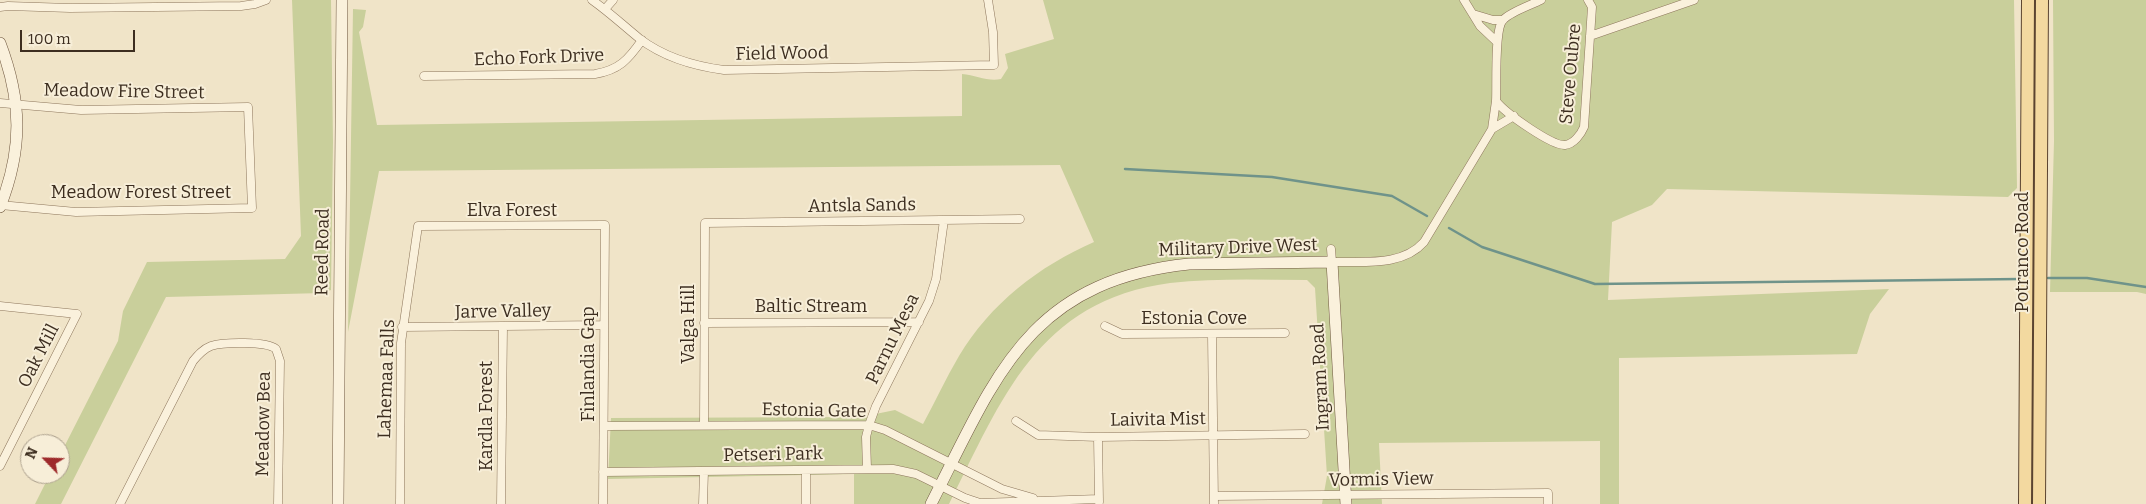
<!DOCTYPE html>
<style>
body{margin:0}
#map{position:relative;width:2146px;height:504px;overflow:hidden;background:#f0e4c8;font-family:Bitter,serif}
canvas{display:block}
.north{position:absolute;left:20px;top:434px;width:50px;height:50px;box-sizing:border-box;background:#f7eed8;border:1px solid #ada18e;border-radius:50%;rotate:294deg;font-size:14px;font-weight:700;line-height:20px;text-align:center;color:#3d2e20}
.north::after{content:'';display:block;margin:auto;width:18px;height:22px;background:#9e2a2b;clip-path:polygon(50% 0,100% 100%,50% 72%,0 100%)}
.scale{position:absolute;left:20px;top:30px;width:115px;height:22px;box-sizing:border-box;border:2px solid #3d2e20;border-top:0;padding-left:6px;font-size:15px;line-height:18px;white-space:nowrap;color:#3d2e20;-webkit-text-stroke:4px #f7eed8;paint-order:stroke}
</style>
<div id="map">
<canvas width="2146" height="504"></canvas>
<div class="north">N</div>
<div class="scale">100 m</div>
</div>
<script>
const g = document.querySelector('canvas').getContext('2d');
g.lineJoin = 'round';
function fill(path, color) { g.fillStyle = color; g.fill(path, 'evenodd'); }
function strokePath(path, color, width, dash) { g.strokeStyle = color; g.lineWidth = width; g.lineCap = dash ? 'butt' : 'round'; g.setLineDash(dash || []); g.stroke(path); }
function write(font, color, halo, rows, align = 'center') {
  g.font = font + ' Bitter,serif'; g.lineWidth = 4; g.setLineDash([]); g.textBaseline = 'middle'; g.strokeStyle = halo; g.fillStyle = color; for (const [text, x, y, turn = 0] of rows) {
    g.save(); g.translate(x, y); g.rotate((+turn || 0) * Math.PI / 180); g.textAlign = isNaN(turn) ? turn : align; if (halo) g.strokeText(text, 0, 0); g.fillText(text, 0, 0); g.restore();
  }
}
fill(new Path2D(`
 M292,0H331L333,142L331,290L323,293L166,297L61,504H35L50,474H60V455L118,341L123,311L147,262L285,259L301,236Z
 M1043,0H2014L2017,188L2008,197L1667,189L1652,205L1612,222L1608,300L1889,289L1870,314L1857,354L1619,358V504H1600V441L1379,443L1382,504H1322L1327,476L1315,288L1307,280C1262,280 1215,278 1170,283C1037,301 1002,399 949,504H854V474L608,479L611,418L861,417L895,410L923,424C935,402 946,378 959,356C990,304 1039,266 1094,242L1060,165L379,171L348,332L353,9L366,10L363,27L359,32L377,125L962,116V74C976,75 988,82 1001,79L1008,68L1005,54L1054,39Z
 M2053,0H2146V294L2137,292H2050L2054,141Z`), '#c9cf9b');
strokePath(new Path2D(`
 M1125,169L1272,177L1392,196L1427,216
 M1449,228L1482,247L1595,284L2020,279
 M2048,278H2087L2146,287`), '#6f938a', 2.5);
const street = new Path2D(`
 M592,0C609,12 624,26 640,39C665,58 694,66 724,70L994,65L993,32L988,0
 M1464,0L1480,26L1497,42
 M1541,0C1531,5 1510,12 1503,20C1494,29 1497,87 1496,101C1505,113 1552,146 1565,145C1574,144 1581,134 1584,127L1592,7L1588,0
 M0,7L8,6L70,8L241,6L255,4L266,0
 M605,9L613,0
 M1473,14L1493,20H1503
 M1590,36L1694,0
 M424,76L595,74C619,70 628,60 642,40
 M0,103L81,110L248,107L252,208L76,212L0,205
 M1492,129L1514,116
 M1331,249L1332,262C1363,261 1402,267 1424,242L1492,129L1496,101
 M0,306L77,314L0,466
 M704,323L919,322
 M1105,326L1122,334L1285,333
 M402,327L603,325
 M1212,334L1214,504
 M1016,421L1038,435L1098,437L1305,434
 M704,425L705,223L1020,219
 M604,426L869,425L885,430L1002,489L1033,498
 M1098,437L1099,502
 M867,469L866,437L869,425L876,406L929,301L936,279L944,220
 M806,470V504
 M603,472L893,469L916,474L965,498L980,503L1099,499
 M1214,496L1548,493V504
 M120,504L193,361C198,355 203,349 211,346C223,342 267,341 276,349L280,361L278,504
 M400,504L401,343L418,226L605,225L603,504
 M501,504L503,327
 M703,504L704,471`);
const secondary = new Path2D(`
 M0,43C22,101 23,149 0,207
 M338,504L342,0
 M931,504C996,376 1028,281 1189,264L1332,262L1346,504`);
const primary = new Path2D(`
 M2025,504L2028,0
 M2039,504L2042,0`);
strokePath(street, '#8d765c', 9);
strokePath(secondary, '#6f573f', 12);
strokePath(primary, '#5b4430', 14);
strokePath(street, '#faf1dc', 8);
strokePath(secondary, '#faf1dc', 11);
strokePath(primary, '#f3d9a0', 12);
write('18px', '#3d2e20', '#f7eed8', [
 ["Field Wood",782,54,-1],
 ["Echo Fork Drive",539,58,-2],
 ["Steve Oubre",1571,74,-85],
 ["Meadow Fire Street",124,92,1],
 ["Meadow Forest Street",141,193],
 ["Antsla Sands",862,206,-1],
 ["Elva Forest",512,211],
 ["Military Drive West",1238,248,-2],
 ["Reed Road",323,252,-89],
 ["Potranco Road",2023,252,-90],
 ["Baltic Stream",811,307],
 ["Jarve Valley",503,312,-1],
 ["Estonia Cove",1194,319],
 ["Valga Hill",689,324,-90],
 ["Parnu Mesa",893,339,-64],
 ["Oak Mill",39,356,-63],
 ["Finlandia Gap",589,364,-90],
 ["Ingram Road",1321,377,-93],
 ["Lahemaa Falls",387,379,-88],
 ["Estonia Gate",814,411,1],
 ["Kardla Forest",487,416,-90],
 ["Laivita Mist",1158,420,-1],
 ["Meadow Bea",264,424,-89],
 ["Petseri Park",773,455,-1],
 ["Vormis View",1381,480,-1]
]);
</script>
